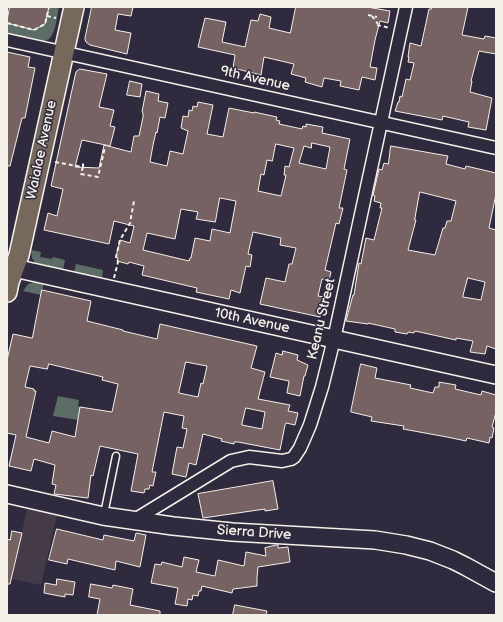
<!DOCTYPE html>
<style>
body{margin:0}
#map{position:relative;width:503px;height:622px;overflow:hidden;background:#2f2a3d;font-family:"Balsamiq Sans",sans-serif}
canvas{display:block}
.frame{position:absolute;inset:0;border:8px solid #f4f1e8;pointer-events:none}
</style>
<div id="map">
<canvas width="503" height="622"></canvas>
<div class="frame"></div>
</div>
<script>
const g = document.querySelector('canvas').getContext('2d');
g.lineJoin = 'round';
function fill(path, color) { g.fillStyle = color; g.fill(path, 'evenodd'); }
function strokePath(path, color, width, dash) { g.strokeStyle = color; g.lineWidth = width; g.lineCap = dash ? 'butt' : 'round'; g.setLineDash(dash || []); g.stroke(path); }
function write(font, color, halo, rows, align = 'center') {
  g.font = font + ' "Balsamiq Sans",sans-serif'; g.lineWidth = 3; g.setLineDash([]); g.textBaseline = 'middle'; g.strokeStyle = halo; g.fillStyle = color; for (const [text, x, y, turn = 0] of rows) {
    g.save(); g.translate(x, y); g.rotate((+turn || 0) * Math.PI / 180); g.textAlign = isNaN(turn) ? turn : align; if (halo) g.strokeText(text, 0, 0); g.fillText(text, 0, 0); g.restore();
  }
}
fill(new Path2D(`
 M28,504L58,511L41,585L12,579Z`), '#443a48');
fill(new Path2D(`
 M49,7H59C57,16 56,31 50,38C44,46 17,37 7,35V23L34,30L45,24Z
 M31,250L41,252L40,257L52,259L53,257L65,260L63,270L36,264L32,258Z
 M76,264L103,270L102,278L74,272Z
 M35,282L44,283L41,295L23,291L28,284Z
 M58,396L79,400L78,406L80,407L78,420L53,416Z`), '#5b6d66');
const building = new Path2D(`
 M10,7H49L45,24L34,30L7,23Z
 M92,7H133L131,16L118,14L115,30L131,33L127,54L90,45L86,42L85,39Z
 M296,7H367L390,11L388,23L380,21L375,40L370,67L377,68L375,80L362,77L359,90L340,86L341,81L324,78L322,87L305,82L306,78L291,74L294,64L264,57L261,75L233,68L235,55L198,47L205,18L226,22L222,42L245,47L251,20L258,21L260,14L271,17L269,28L290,33Z
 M432,7H468L462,35L484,39L485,36L496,38V54L479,51L471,81H472L470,92L492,98L486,130L468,127L469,122L443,116L442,120L395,111L398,102H399L400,96L402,97L406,79L410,80L414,63L408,62L409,57H408L410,43L421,46L429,9H431Z
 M7,52L30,57L28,67L35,68L25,118H22L10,166H7Z
 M80,69L107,74L99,107L114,110L110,126L115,127L110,146L82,140L75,167L99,168L104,145L131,152L134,136H139L143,117V113L142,112L146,91L159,94L158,101L168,103L165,118L160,117L157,133L156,132L153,145L150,162L167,166L170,151L183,154L188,131L181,128L183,116L188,117L189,110L192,111L193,106L197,107L198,102L213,105L207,134L223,137L229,108L254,113V112L277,117L276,120L280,121L279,124L302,129L303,126L306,127V124L323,127L322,133L350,139L344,169L347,170L339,208H343L339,224L336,223L325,270L331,272L329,280L322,279L318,296L325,297L320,317L260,304L266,278L285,282L289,264H292L296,248L280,245L281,238L253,232L248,254L252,255L250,267L246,266L240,293L231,290L229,299L196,292L197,288L142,275L144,266L129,262L128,264L117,261L118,258L116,257L120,240L130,243L134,226L114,221L109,244L44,230L48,213L57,216L63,189L51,186L75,76L76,72ZM312,143L330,147L326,169L299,163L304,146L311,148ZM276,144L294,148L289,167L285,166L284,175H286L281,196L258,191L261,174L264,175L267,160L272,161ZM220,198L236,201L230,233L212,229L210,241L195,238L191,258H190L189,261L143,250L147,233L175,239L181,209L198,212L196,219L215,222Z
 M130,81L142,84L140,97L127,95Z
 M391,146L448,156L446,164L465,169L466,166L496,173V194L489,228L496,230V349L487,346L485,354L470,352L473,341L456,338V340L415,331L414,333L408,332L407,334L395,332V329L368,323V324L346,321L353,295H354L359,263L361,264L366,238L374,240L382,208H380L381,203L374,201L375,196L373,195L379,169L382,170L384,163L388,164ZM420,192L456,201L451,221H447L445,228H443L435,255L408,250L416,220H415ZM468,278L485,282L481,300L463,297Z
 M42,290L91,301L87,321L123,330V331L157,339L160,324L257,346L251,368L265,372L258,399L290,405L288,411L298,413L295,425L286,423L285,425L280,450L238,442H234V444L221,441L222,439L203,434L196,465L189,463L186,477L172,474L177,447L183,448L187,429L182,428L184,416L164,412L152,472H156L153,486L150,485L149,489H145L144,493L131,491L138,454L100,446L93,476L91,475L88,498L54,494L56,485L52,484L55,465L34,459L31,471L9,466L16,435L7,433V360L13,334L32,338ZM186,362L207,366L203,384L201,383L198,397L179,393ZM49,364L103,377L102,380L118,384L112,412L80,407L75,437L52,431L49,443L26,437L36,391H34V389L25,387L30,366L47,369ZM246,408L265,412L262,429L242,425Z
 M283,351L298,355L297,360L308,365L305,376H304L300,396L287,393L289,381L270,377L276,353L282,355Z
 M361,364L377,368L375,378L411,385L410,388L433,393L435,387H439V382L456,385L455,389L481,395L482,391L496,395V412L492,427L494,428L492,438L490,437L489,443L467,438L466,441L447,437L403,429L404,426L371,421L372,417L351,412Z
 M273,481L278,509L265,511V509L203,518L198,494Z
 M57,529L103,540L104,535L134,541L136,533L146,535L140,567L116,561L115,570L68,559L67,564L49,560Z
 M12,531L22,533L10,584H7V539L10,540Z
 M278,545V548L288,547L290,562L258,567L257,578V586L233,589L232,593L202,586L201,591H199L198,596L193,595L192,600L188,599L187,606L175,604L178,588L151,583L155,564L161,565L162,562L182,567L184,557L199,560L196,572L215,576L218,560L244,566L246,552L266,556L265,548Z
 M57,579L75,582L73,595L65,594V597L44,593L45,583L56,585Z
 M91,584L112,588L113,585L133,589L130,605L160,611V615H97L100,599L89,597Z
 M235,605L267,611L266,615H233Z`);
fill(building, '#766163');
strokePath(building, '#f4f1e8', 1);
const lane = new Path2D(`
 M104,514L116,456`);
const street = new Path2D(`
 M7,40L496,148
 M133,521L231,461L249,457L282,461L291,459L294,457L300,448L310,425L322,387L334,339L406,7`);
const secondary = new Path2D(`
 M14,268L496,375
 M7,494L103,516L173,526L232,532L375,540L406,545L430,551L453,560L465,566L496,583`);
const primary = new Path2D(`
 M7,292L9,282L19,255L74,7`);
strokePath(lane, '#f4f1e8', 9);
strokePath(street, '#f4f1e8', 15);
strokePath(secondary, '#f4f1e8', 20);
strokePath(primary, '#f4f1e8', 22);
strokePath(new Path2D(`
 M368,15L377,17
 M47,16L56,18
 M372,16L378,24
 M7,23L34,30L45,24L49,7
 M377,25L390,28
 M55,162L83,167V163
 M83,167L81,174L98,177L105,147
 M114,278L118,262L116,257L120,240L130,223L134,201`), '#f4f1e8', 2, [4, 3]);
strokePath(lane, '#2f2a3d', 6);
strokePath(street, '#2f2a3d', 12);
strokePath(secondary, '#2f2a3d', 17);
strokePath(primary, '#76695c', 19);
write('14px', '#f4f1e8', '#2f2a3d', [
 ["9th Avenue",255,79,13],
 ["Waialae Avenue",42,150,-78],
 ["Keanu Street",322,319,-77],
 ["10th Avenue",252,321,12],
 ["Sierra Drive",254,533,4]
]);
</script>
